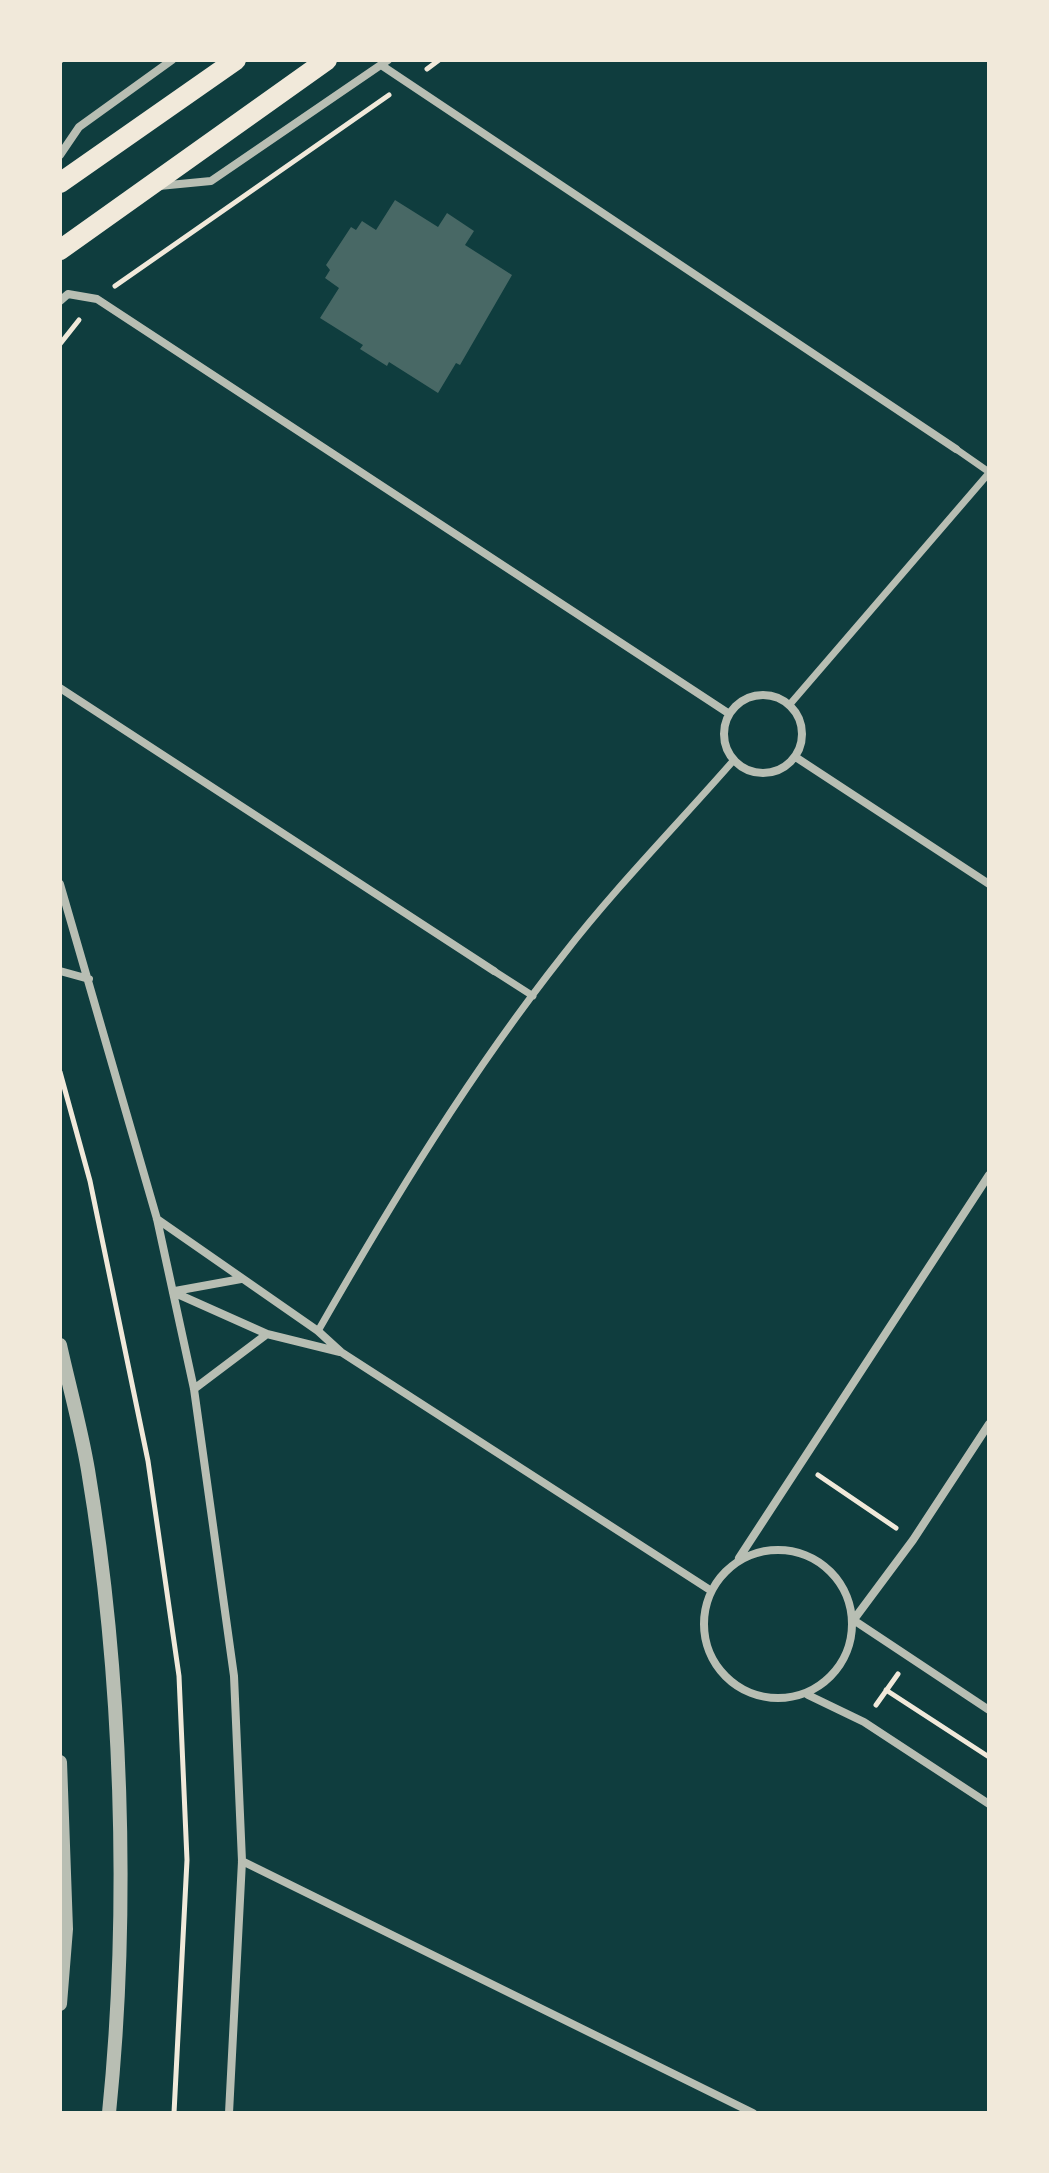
<!DOCTYPE html>
<style>
body{margin:0}
#map{position:relative;width:1049px;height:2173px;overflow:hidden;background:#0f3d3e;font-family:Figtree,sans-serif}
canvas{display:block}
.frame{position:absolute;inset:0;border:62px solid #f1e9da;pointer-events:none}
</style>
<div id="map">
<canvas width="1049" height="2173"></canvas>
<div class="frame"></div>
</div>
<script>
const g = document.querySelector('canvas').getContext('2d');
g.lineJoin = 'round';
function fill(path, color) { g.fillStyle = color; g.fill(path, 'evenodd'); }
function strokePath(path, color, width, dash) { g.strokeStyle = color; g.lineWidth = width; g.lineCap = dash ? 'butt' : 'round'; g.setLineDash(dash || []); g.stroke(path); }
fill(new Path2D(`
 M395,200L438,227L447,213L474,231L465,245L512,275L460,365L456,363L438,393L389,362L387,366L360,349L363,345L320,318L339,288L325,278L330,270L326,265L351,227L356,230L362,221L376,230Z`), '#486865');
strokePath(new Path2D(`
 M427,69L439,60
 M115,286L389,95
 M60,344L79,320
 M60,1072L90,1181L148,1461L179,1676L187,1860L174,2113
 M818,1475L896,1528
 M886,1690L989,1757
 M876,1705L898,1674`), '#f1e9da', 5);
strokePath(new Path2D(`
 M60,61L61,60`), '#b8beb3', 6);
strokePath(new Path2D(`
 M956,449L989,472
 M791,703L989,473
 M494,971L533,996
 M318,1331C393,1200 470,1073 564,954C616,887 677,825 733,761`), '#b8beb3', 7);
strokePath(new Path2D(`
 M381,65L956,449
 M60,155L79,127L172,60
 M159,186L211,181L388,60
 M60,301L68,294L97,299L728,713
 M60,688L494,971
 M724 734a39 39 0 1 1 78 0a39 39 0 1 1-78 0Z
 M797,758L989,884
 M60,884L157,1219L194,1389L234,1676L242,1861L229,2113
 M60,971L89,979
 M157,1219L318,1331L341,1352L710,1590
 M175,1291L241,1279
 M173,1292L267,1334
 M194,1389L267,1334L340,1352
 M704 1624a74 74 0 1 1 148 0a74 74 0 1 1-148 0Z
 M739,1558L989,1175
 M855,1618L913,1540L989,1424
 M855,1621L989,1710
 M808,1695L864,1722L989,1804
 M242,1861L753,2113`), '#b8beb3', 8);
strokePath(new Path2D(`
 M60,1345C69,1386 81,1428 88,1470C122,1673 130,1907 109,2113
 M60,1762L66,1929L60,2004`), '#b8beb3', 14);
strokePath(new Path2D(`
 M60,183L236,60
 M60,250L327,60`), '#f1e9da', 20);
</script>
